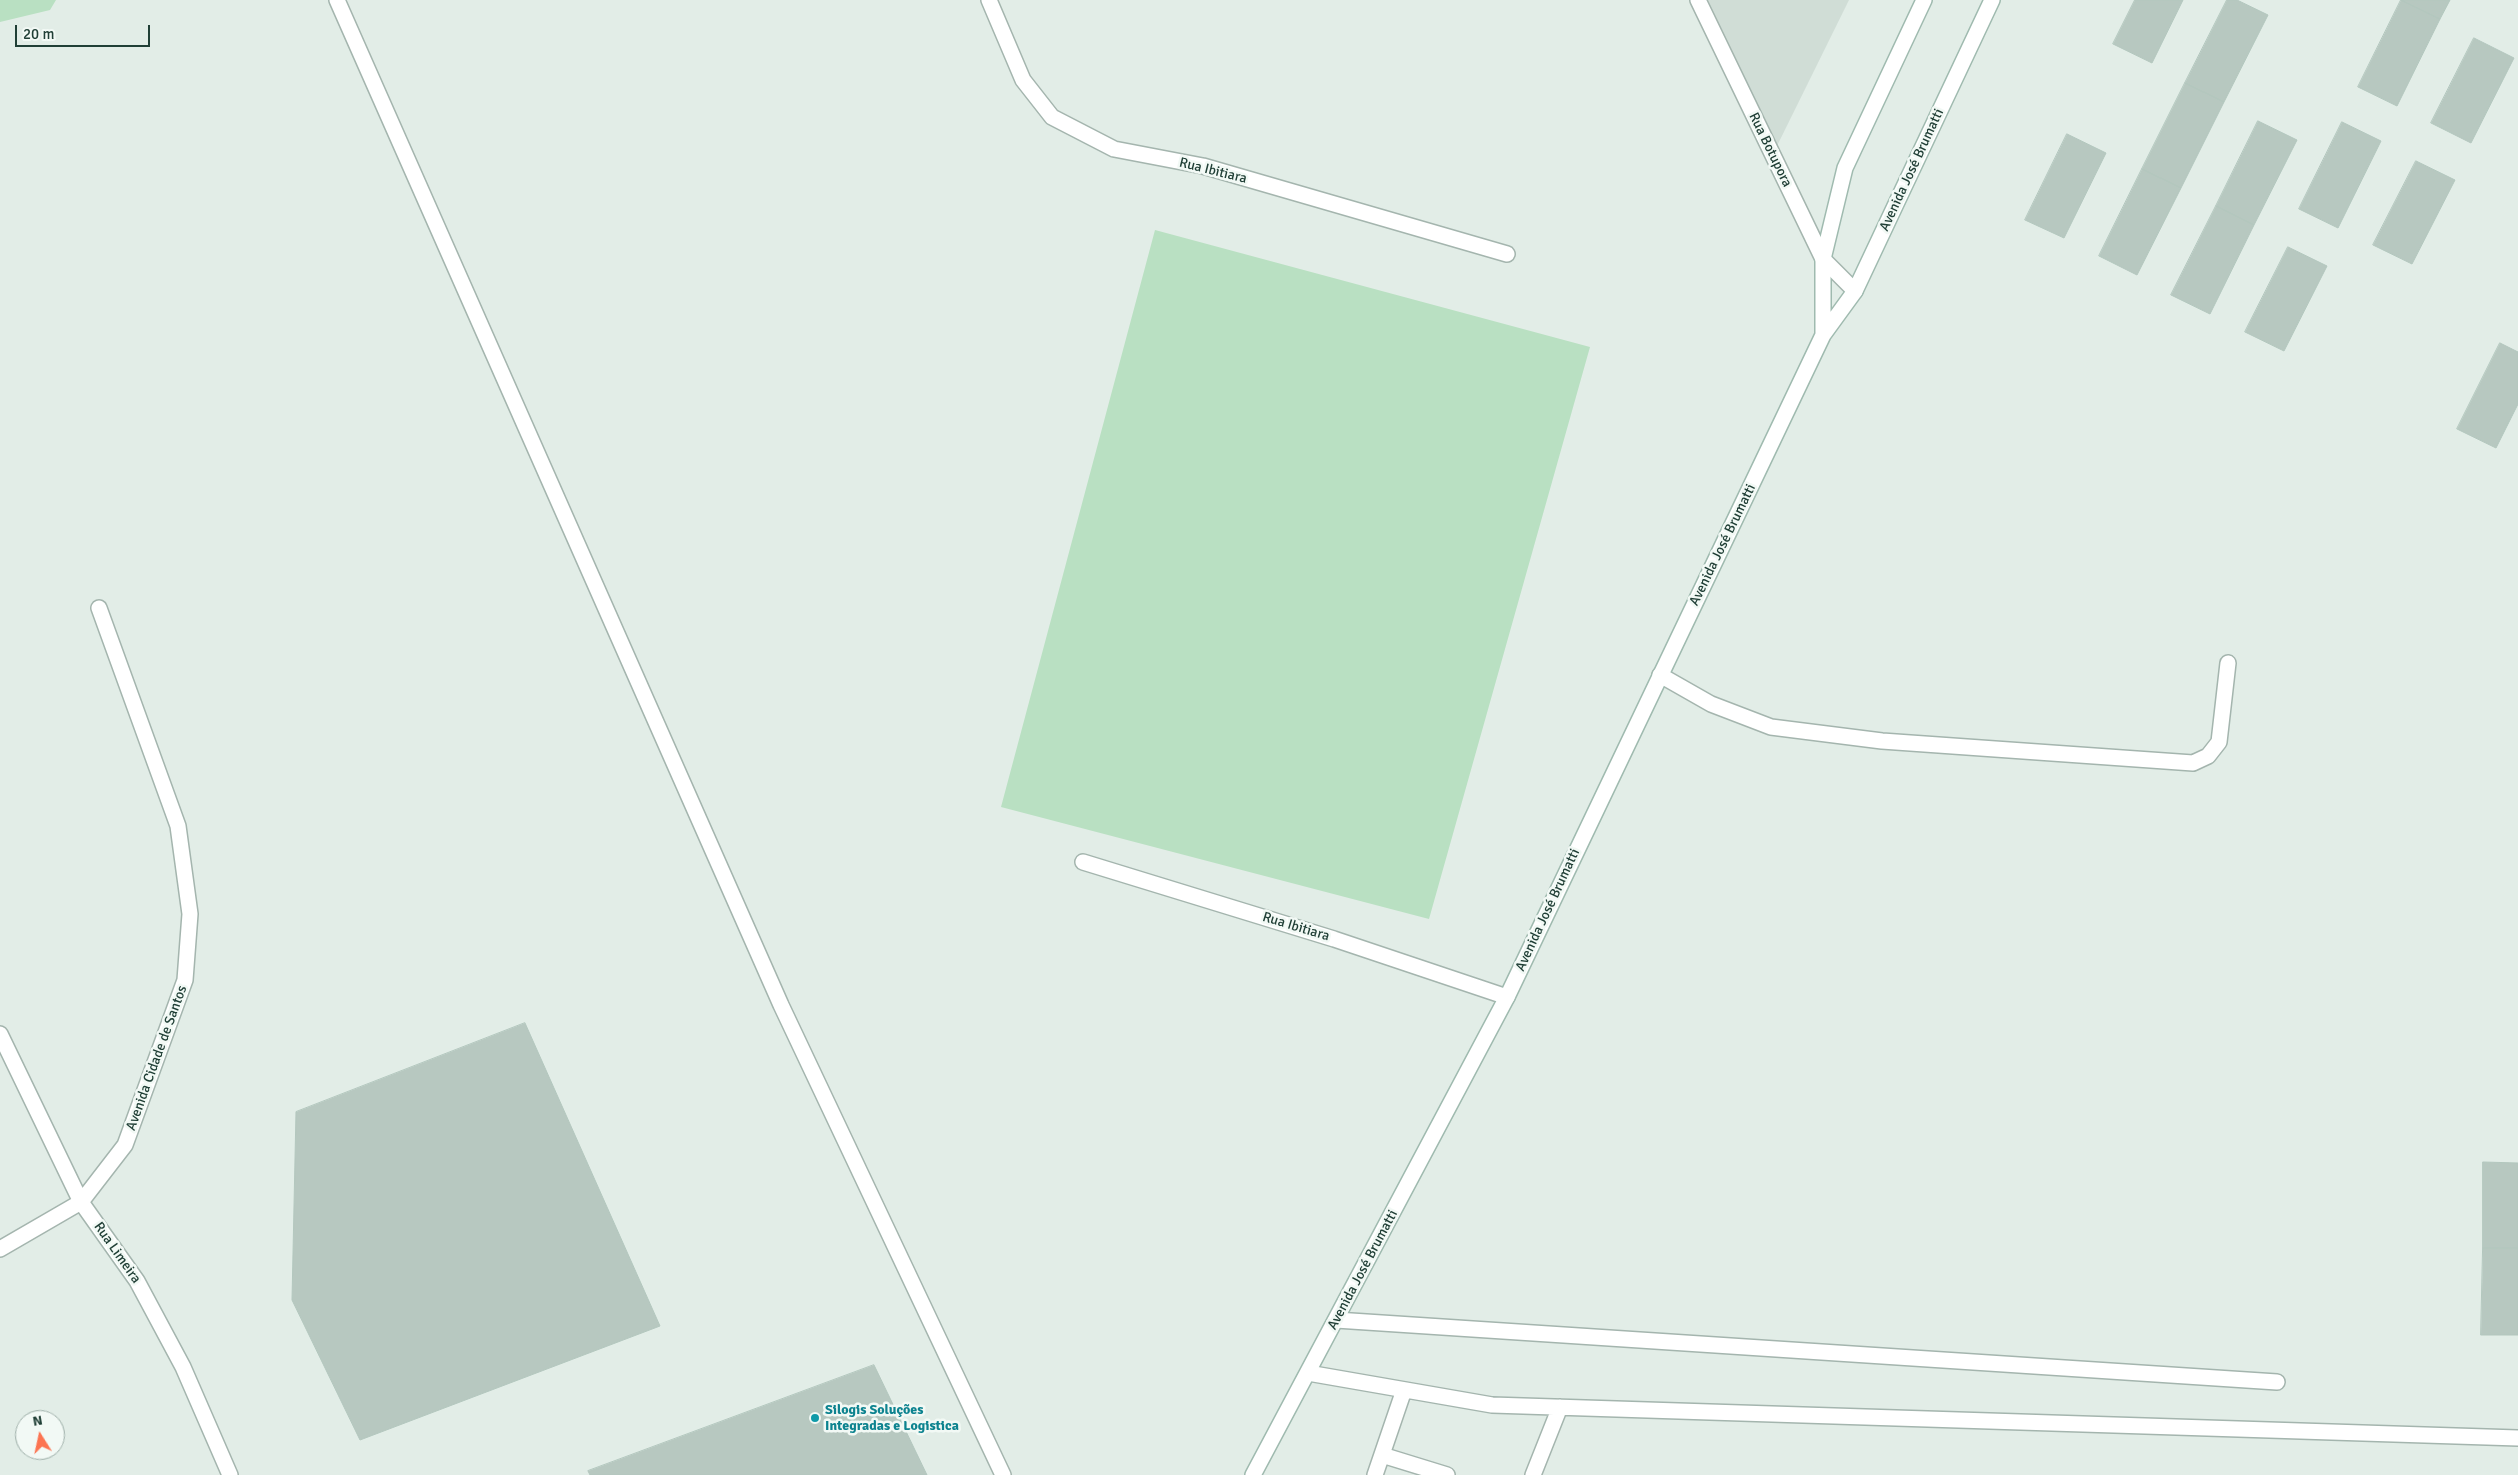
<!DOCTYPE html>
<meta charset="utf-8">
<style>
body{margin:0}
#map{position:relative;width:2518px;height:1475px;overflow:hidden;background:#e2ede7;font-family:Signika,sans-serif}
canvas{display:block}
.north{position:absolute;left:15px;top:1410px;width:50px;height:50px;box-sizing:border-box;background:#f2f9f5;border:1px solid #9eafa9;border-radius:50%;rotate:350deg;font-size:14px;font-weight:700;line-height:20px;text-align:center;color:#203f36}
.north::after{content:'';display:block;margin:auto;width:18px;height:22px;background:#fc7451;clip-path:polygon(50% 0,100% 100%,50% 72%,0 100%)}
.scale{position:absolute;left:15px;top:25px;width:135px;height:22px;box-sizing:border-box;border:2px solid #203f36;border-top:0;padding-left:6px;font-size:15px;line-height:18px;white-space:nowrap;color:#203f36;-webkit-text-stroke:4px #f2f9f5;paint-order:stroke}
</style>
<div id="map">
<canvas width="2518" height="1475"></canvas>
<div class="north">N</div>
<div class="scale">20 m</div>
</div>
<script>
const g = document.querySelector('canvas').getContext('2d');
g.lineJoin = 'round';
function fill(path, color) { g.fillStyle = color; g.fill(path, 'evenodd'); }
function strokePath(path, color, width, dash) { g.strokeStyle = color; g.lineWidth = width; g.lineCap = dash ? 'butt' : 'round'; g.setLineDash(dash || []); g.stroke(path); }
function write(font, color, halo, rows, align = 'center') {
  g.font = font + ' Signika,sans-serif'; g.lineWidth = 5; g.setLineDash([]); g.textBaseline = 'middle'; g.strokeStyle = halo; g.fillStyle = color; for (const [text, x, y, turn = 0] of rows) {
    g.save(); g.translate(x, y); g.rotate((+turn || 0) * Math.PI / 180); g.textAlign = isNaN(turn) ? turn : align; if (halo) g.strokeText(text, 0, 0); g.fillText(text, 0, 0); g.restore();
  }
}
fill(new Path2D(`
 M1705,0H1849L1772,156Z`), '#d0ddd6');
fill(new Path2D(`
 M0,0H56L50,10L0,22Z
 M1155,230L1590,347L1429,919L1001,807Z`), '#b9e0c2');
const building = new Path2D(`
 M2135,0H2183L2152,63L2113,44Z
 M2227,0H2237L2268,15L2224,102L2185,83Z
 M2401,0H2450L2440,19Z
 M2401,0L2440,19L2397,106L2358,87Z
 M2474,38L2514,58L2471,143L2431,123Z
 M2185,83L2224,102L2181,188L2142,169Z
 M2258,121L2297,140L2254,225L2216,206Z
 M2342,122L2381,141L2338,228L2299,209Z
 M2067,134L2106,153L2064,238L2025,220Z
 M2416,161L2455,180L2412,264L2373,245Z
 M2142,169L2181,188L2137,275L2099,256Z
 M2216,206L2254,225L2210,314L2171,295Z
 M2288,247L2327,266L2284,351L2245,332Z
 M2500,343L2518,352V404L2496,448L2457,429Z
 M525,1023L660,1326L360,1440L292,1300L296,1112Z
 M2483,1162L2518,1163V1248H2483Z
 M2483,1248H2518V1335H2481Z
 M874,1365L927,1475H590L588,1471Z`);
fill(building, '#b7c8c0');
strokePath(building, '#b3c7be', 1);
const lane = new Path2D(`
 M337,0L781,1005L1003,1475
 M1660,675L1711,704L1771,727L1882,741L2193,763L2208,756L2219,742L2228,663
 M1336,1320L2277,1382`);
const street = new Path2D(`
 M989,0L1023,80L1052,117L1114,149L1203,166L1507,254
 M1698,0L1823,259L1855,291
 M1083,862L1334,939L1507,997
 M0,1034L81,1202L137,1281L183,1367L230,1475
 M0,1249L81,1202L125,1145L185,980L190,914L178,826L99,608
 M1308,1373L1492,1405L2518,1438
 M1382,1455L1447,1475
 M1375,1475L1404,1390
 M1533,1475L1560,1407`);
const secondary = new Path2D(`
 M1823,335V259L1845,168L1924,0
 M1253,1475L1507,997L1823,335L1855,291L1992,0`);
strokePath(lane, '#a4b5ae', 18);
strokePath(street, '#a4b5ae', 18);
strokePath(secondary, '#9fbaaf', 18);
strokePath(lane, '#fff', 15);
strokePath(street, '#fff', 15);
strokePath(secondary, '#fff', 15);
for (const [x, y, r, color] of [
 [815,1418,5,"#0f9aa8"]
]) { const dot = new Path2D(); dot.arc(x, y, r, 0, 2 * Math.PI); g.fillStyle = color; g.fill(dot); strokePath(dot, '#f2f9f5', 2); }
write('14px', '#203f36', '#f2f9f5', [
 ["Rua Botupora",1770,150,64],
 ["Avenida José Brumatti",1912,170,-65],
 ["Rua Ibitiara",1213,171,14],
 ["Avenida José Brumatti",1723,545,-64],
 ["Avenida José Brumatti",1548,910,-65],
 ["Rua Ibitiara",1296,927,17],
 ["Avenida Cidade de Santos",157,1058,-70],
 ["Rua Limeira",117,1253,55],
 ["Avenida José Brumatti",1363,1270,-62]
]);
write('bold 14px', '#0d838f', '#f2f9f5', [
 ["Silogis Soluções",825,1410],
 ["Integradas e Logistica",825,1426]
], 'left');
</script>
